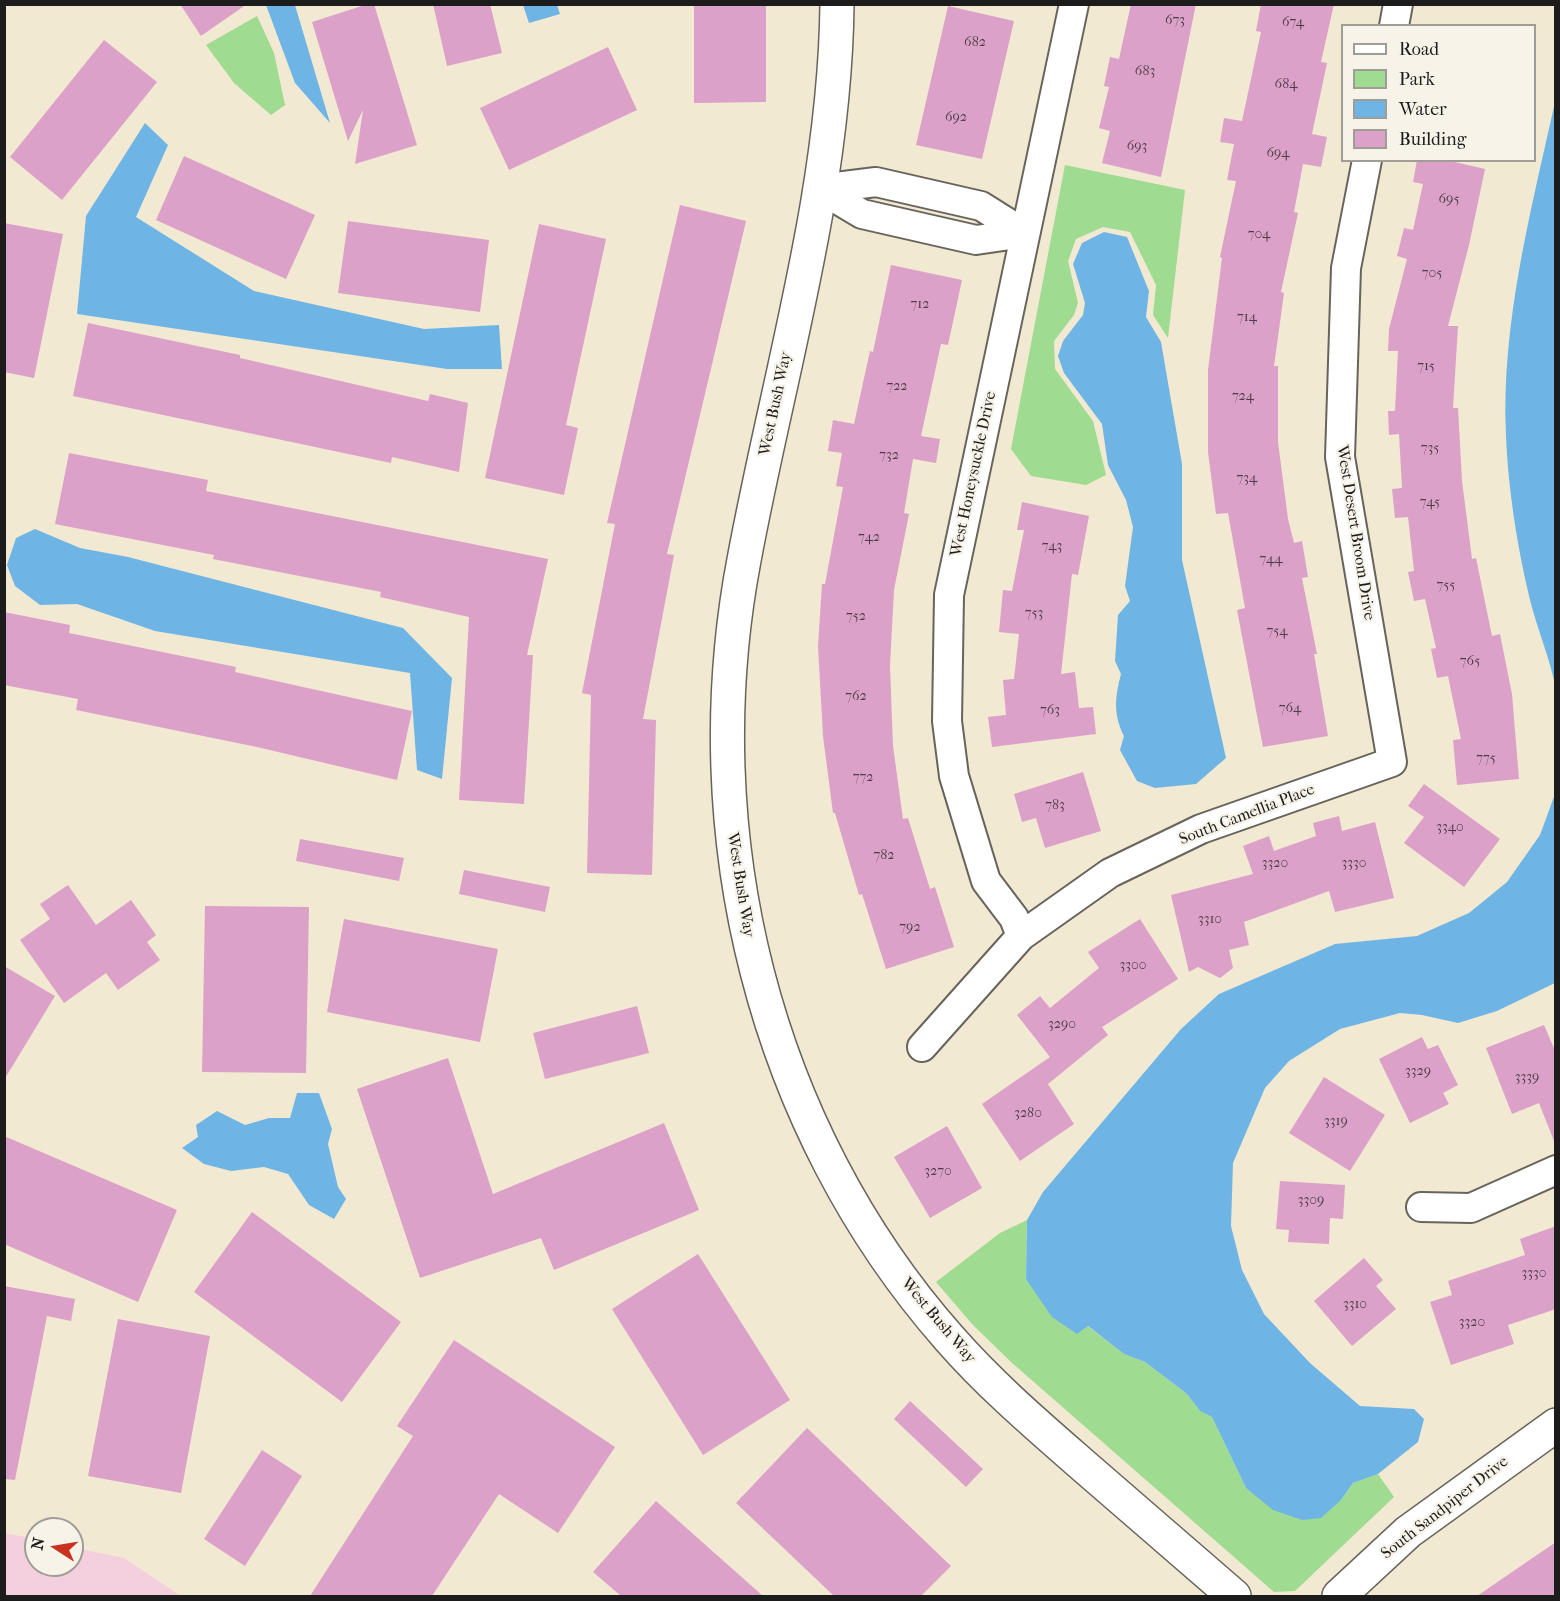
<!DOCTYPE html>
<style>
body{margin:0}
#map{position:relative;width:1560px;height:1601px;overflow:hidden;background:#f2e9d2;font-family:"IM FELL French Canon",serif}
canvas{display:block}
.frame{position:absolute;inset:0;border:6px solid #1c1c1c;pointer-events:none}
.legend{position:absolute;left:1341px;top:24px;width:195px;height:138px;box-sizing:border-box;background:#f7f3e8;border:2px solid #9f9d96;margin:0;padding:8px 10px;list-style:none;font-size:18px;color:#1c1c1c}
.legend li{display:flex;align-items:center;gap:12px;height:30px}
.legend b{width:30px;border:2px solid #9f9d96}
.north{position:absolute;left:24px;top:1517px;width:60px;height:60px;box-sizing:border-box;background:#f7f3e8;border:2px solid #9f9d96;border-radius:50%;rotate:282deg;font-size:16px;font-weight:700;line-height:24px;text-align:center;color:#1c1c1c}
.north::after{content:'';display:block;margin:auto;width:21px;height:27px;background:#c8321e;clip-path:polygon(50% 0,100% 100%,50% 72%,0 100%)}
</style>
<div id="map">
<canvas width="1560" height="1601"></canvas>
<div class="frame"></div>
<ul class="legend">
<li><b style="height:8px;background:#fff"></b>Road</li>
<li><b style="height:16px;background:#9fdb90"></b>Park</li>
<li><b style="height:16px;background:#6eb5e5"></b>Water</li>
<li><b style="height:16px;background:#dca1c9"></b>Building</li>
</ul>
<div class="north">N</div>
</div>
<script>
const g = document.querySelector('canvas').getContext('2d');
g.lineJoin = 'round';
function fill(path, color) { g.fillStyle = color; g.fill(path, 'evenodd'); }
function strokePath(path, color, width, dash) { g.strokeStyle = color; g.lineWidth = width; g.lineCap = dash ? 'butt' : 'round'; g.setLineDash(dash || []); g.stroke(path); }
function write(font, color, halo, rows, align = 'center') {
  g.font = font + ' "IM FELL French Canon",serif'; g.lineWidth = 4.5; g.setLineDash([]); g.textBaseline = 'middle'; g.strokeStyle = halo; g.fillStyle = color; for (const [text, x, y, turn = 0] of rows) {
    g.save(); g.translate(x, y); g.rotate((+turn || 0) * Math.PI / 180); g.textAlign = isNaN(turn) ? turn : align; if (halo) g.strokeText(text, 0, 0); g.fillText(text, 0, 0); g.restore();
  }
}
fill(new Path2D(`
 M4,1533L36,1539V1565H72V1547L124,1558L181,1596H5Z`), '#f4cfdd');
fill(new Path2D(`
 M257,16L274,53L285,105L271,115L234,83L206,45Z
 M1065,165L1185,190L1168,338L1153,315L1156,285L1130,232L1103,227L1076,239L1068,261L1078,303L1074,315L1054,341L1055,369L1093,421L1106,475L1086,485L1031,476L1011,449Z
 M1027,1220L1026,1279L1124,1354L1145,1362L1187,1394L1200,1411L1212,1417L1246,1488L1341,1500L1353,1483L1378,1474L1394,1497L1295,1591L1274,1592L1011,1362L973,1325L936,1282L1000,1233Z`), '#9fdb90');
fill(new Path2D(`
 M266,5H295L330,123L295,83Z
 M523,5H557L560,14L529,23Z
 M1555,102H1556L1555,685C1550,660 1540,636 1533,611C1519,558 1508,491 1506,435C1501,323 1531,211 1555,102Z
 M145,123L168,145L136,217L254,291L424,329L499,325L502,369H447L77,314L86,216Z
 M1104,232L1127,237L1149,291L1146,317L1161,342L1182,464V560L1226,758L1196,784L1155,788L1137,781L1120,750L1124,736C1113,714 1115,697 1121,674L1115,661L1118,615L1130,601L1125,586L1133,527L1126,500L1108,465L1102,424L1064,373L1058,356L1063,341L1083,315L1085,303L1073,264L1082,243Z
 M35,529L80,548L128,557L403,628L452,678L442,779L417,770L410,673L155,631L77,604L40,605L15,586L7,565L16,538Z
 M1555,794V983L1497,1011L1458,1023L1422,1015L1400,1013L1340,1029L1289,1061L1265,1088L1233,1163L1231,1226L1242,1270L1264,1314L1310,1363L1360,1406L1414,1409L1424,1419L1418,1442L1378,1474L1353,1483L1341,1500L1321,1518L1302,1520L1273,1510L1246,1488L1212,1417L1200,1411L1187,1394L1145,1362L1124,1354L1088,1326L1077,1334L1052,1317L1026,1279L1027,1220L1043,1192L1181,1029L1219,994L1335,944L1417,936L1469,913L1507,882L1540,835Z
 M297,1093H319L332,1129L328,1144L338,1187L346,1199L334,1219L309,1205L288,1174L264,1167L231,1171L204,1164L182,1148L198,1137L196,1125L217,1111L245,1125L269,1118H290Z`), '#6eb5e5');
fill(new Path2D(`
 M180,4H247L201,36Z
 M368,4H374L417,145L355,164L363,110L348,141L312,22Z
 M433,4H490L502,53L447,66Z
 M694,4H766V102L694,103Z
 M1131,4H1196L1161,177L1102,163L1110,131L1099,128L1109,87L1104,86L1110,57L1119,59Z
 M1261,4H1334L1321,62L1327,63L1312,134L1327,137L1321,167L1303,164L1294,212L1298,213L1281,292L1284,293L1274,366H1278V442L1288,519L1294,543L1302,541L1308,577L1302,578L1317,654H1314L1328,736L1263,747L1237,610L1245,608L1228,513L1216,514L1208,452V370L1222,258L1220,257L1236,181L1227,180L1234,144L1220,142L1224,118L1242,121L1261,32L1256,31Z
 M948,6L1014,21L982,159L916,145Z
 M104,40L157,82L62,200L10,157Z
 M608,47L637,110L509,170L480,108Z
 M184,156L315,215L286,279L156,220Z
 M1417,160H1446L1485,169L1469,245L1448,326H1458L1453,408H1458L1462,481L1472,559L1476,558L1492,636L1500,634L1512,694L1519,779L1457,785L1453,740L1461,739L1448,676L1437,678L1431,649L1436,648L1425,599L1414,601L1408,572L1414,571L1408,517L1395,518L1392,489L1402,488L1399,434L1389,435L1388,411H1395L1398,351H1388L1389,329L1407,259L1397,256L1404,228L1413,230L1423,184L1413,182Z
 M680,205L746,221L667,554L674,555L643,719L656,720L652,875L587,873L591,695L582,693L615,524L607,523Z
 M348,221L489,240L480,312L338,293Z
 M4,223L63,234L34,378L4,372Z
 M539,224L606,239L566,425L578,428L564,495L485,478Z
 M891,265L962,280L948,345L941,344L921,436L940,439L936,463L913,459L904,513L909,514L894,590L890,666L893,746L903,819L908,818L930,889L935,887L954,947L886,969L862,894L859,895L835,813H833L823,736L818,646L822,584H825L843,487L836,486L842,453L828,451L833,420L854,424L870,351L873,352Z
 M88,323L240,355V358L428,401L430,394L468,403L459,472L392,457L391,463L73,396Z
 M69,453L208,480L206,491L548,559L527,655H533L524,804L459,800L469,617L380,597L381,592L213,559L214,555L55,524Z
 M1022,502L1089,516L1078,575L1072,574L1061,674L1075,672L1079,708L1093,707L1096,734L992,747L988,717L1006,715L1003,680L1014,679L1019,634L999,632L1003,590L1012,591L1024,530H1017Z
 M4,612L70,625L69,633L236,667L235,672L412,711L397,780L257,747L76,710L78,699L4,685Z
 M1083,772L1101,831L1045,848L1036,818L1022,822L1014,794Z
 M1424,784L1500,839L1464,887L1404,843L1424,817L1408,806Z
 M1339,816L1342,831L1375,822L1394,898L1335,912L1329,891L1244,922L1249,945L1229,950L1233,968L1220,978L1198,967L1189,972L1171,895L1253,874L1243,846L1269,836L1274,851L1316,836L1313,823Z
 M300,839L404,858L399,881L296,861Z
 M464,870L550,887L545,912L459,894Z
 M68,885L96,925L131,900L156,935L147,942L160,960L118,990L106,973L64,1003L20,940L50,919L40,904Z
 M205,906L309,907L306,1073L202,1072Z
 M344,919L498,949L480,1042L327,1012Z
 M1140,919L1178,979L1102,1027L1108,1035L1048,1084L1074,1124L1020,1161L982,1104L1050,1057L1017,1015L1040,996L1050,1008L1099,968L1088,952Z
 M4,966L55,996L4,1080Z
 M637,1006L649,1053L545,1079L533,1033Z
 M1544,1025L1556,1053L1554,1141L1539,1103L1512,1114L1486,1048Z
 M1422,1037L1428,1049L1438,1045L1458,1085L1443,1093L1449,1104L1410,1123L1379,1059Z
 M448,1058L493,1194L664,1123L699,1210L554,1270L541,1238L420,1278L357,1089Z
 M1324,1077L1385,1115L1350,1171L1289,1133Z
 M947,1126L982,1188L930,1218L894,1157Z
 M4,1136L177,1210L138,1302L4,1244Z
 M1280,1181L1345,1185L1343,1219L1330,1218L1329,1244L1288,1242L1289,1230L1276,1229Z
 M252,1212L401,1322L342,1402L194,1292Z
 M1556,1226V1309L1508,1325L1514,1344L1451,1365L1430,1302L1452,1295L1448,1281L1525,1255L1520,1239Z
 M698,1254L790,1400L703,1455L612,1309Z
 M1364,1258L1383,1280L1376,1286L1396,1309L1352,1346L1314,1301Z
 M4,1286L75,1299L71,1321L47,1316L15,1480L4,1479Z
 M118,1319L210,1336L181,1493L88,1476Z
 M454,1340L615,1447L558,1533L499,1494L432,1596H310L413,1436L397,1426Z
 M910,1401L983,1469L966,1487L894,1419Z
 M807,1428L951,1566L921,1596H834L736,1503Z
 M262,1450L302,1476L245,1566L204,1539Z
 M656,1501L763,1596H621L593,1572Z
 M1556,1542V1596H1477Z`), '#dca1c9');
const minor = new Path2D(`
 M1394,26L1398,4
 M820,189L876,182L981,206L1024,233
 M820,189L862,214L976,240L1024,233
 M1021,936L1014,918L986,881L954,776L947,721L949,595L1074,4
 M922,1047L1021,936L1110,873L1201,829L1392,762L1340,457L1346,268L1367,160
 M1421,1207L1471,1208L1556,1170`);
const tertiary = new Path2D(`
 M837,4C835,193 778,376 744,560C692,833 763,1127 949,1338C990,1385 1038,1426 1085,1467C1135,1510 1184,1553 1234,1596
 M1339,1596L1408,1532L1556,1425`);
strokePath(minor, '#67645c', 32);
strokePath(tertiary, '#67645c', 36);
strokePath(minor, '#fff', 28);
strokePath(tertiary, '#fff', 33);
write('14px', '#4c3d47', null, [
 ["673",1175,21],
 ["674",1293,23],
 ["682",975,43],
 ["683",1145,72],
 ["684",1286,85],
 ["692",956,118],
 ["693",1137,147],
 ["694",1278,154],
 ["695",1449,200],
 ["704",1259,235],
 ["705",1432,274],
 ["712",920,305],
 ["714",1247,318],
 ["715",1426,367],
 ["722",897,387],
 ["724",1243,397],
 ["735",1430,449],
 ["732",889,456],
 ["734",1247,479],
 ["745",1430,503],
 ["742",869,538],
 ["743",1052,547],
 ["744",1271,560],
 ["755",1446,586],
 ["753",1034,614],
 ["752",856,617],
 ["754",1277,632],
 ["765",1470,662],
 ["762",856,697],
 ["764",1290,709],
 ["763",1050,711],
 ["775",1486,759],
 ["772",863,778],
 ["783",1055,806],
 ["3340",1450,828],
 ["782",884,856],
 ["3320",1275,864],
 ["3330",1354,864],
 ["3310",1210,920],
 ["792",910,928],
 ["3300",1133,966],
 ["3290",1062,1025],
 ["3329",1418,1072],
 ["3339",1527,1078],
 ["3280",1028,1114],
 ["3319",1336,1122],
 ["3270",938,1172],
 ["3309",1311,1201],
 ["3330",1534,1274],
 ["3310",1355,1305],
 ["3320",1472,1323]
]);
write('16px', '#1c1c1c', '#f7f3e8', [
 ["West Bush Way",776,404,-78],
 ["West Honeysuckle Drive",974,474,-78],
 ["West Desert Broom Drive",1355,533,81],
 ["South Camellia Place",1247,815,-21],
 ["West Bush Way",740,885,81],
 ["West Bush Way",938,1321,50],
 ["South Sandpiper Drive",1445,1508,-38]
]);
</script>
